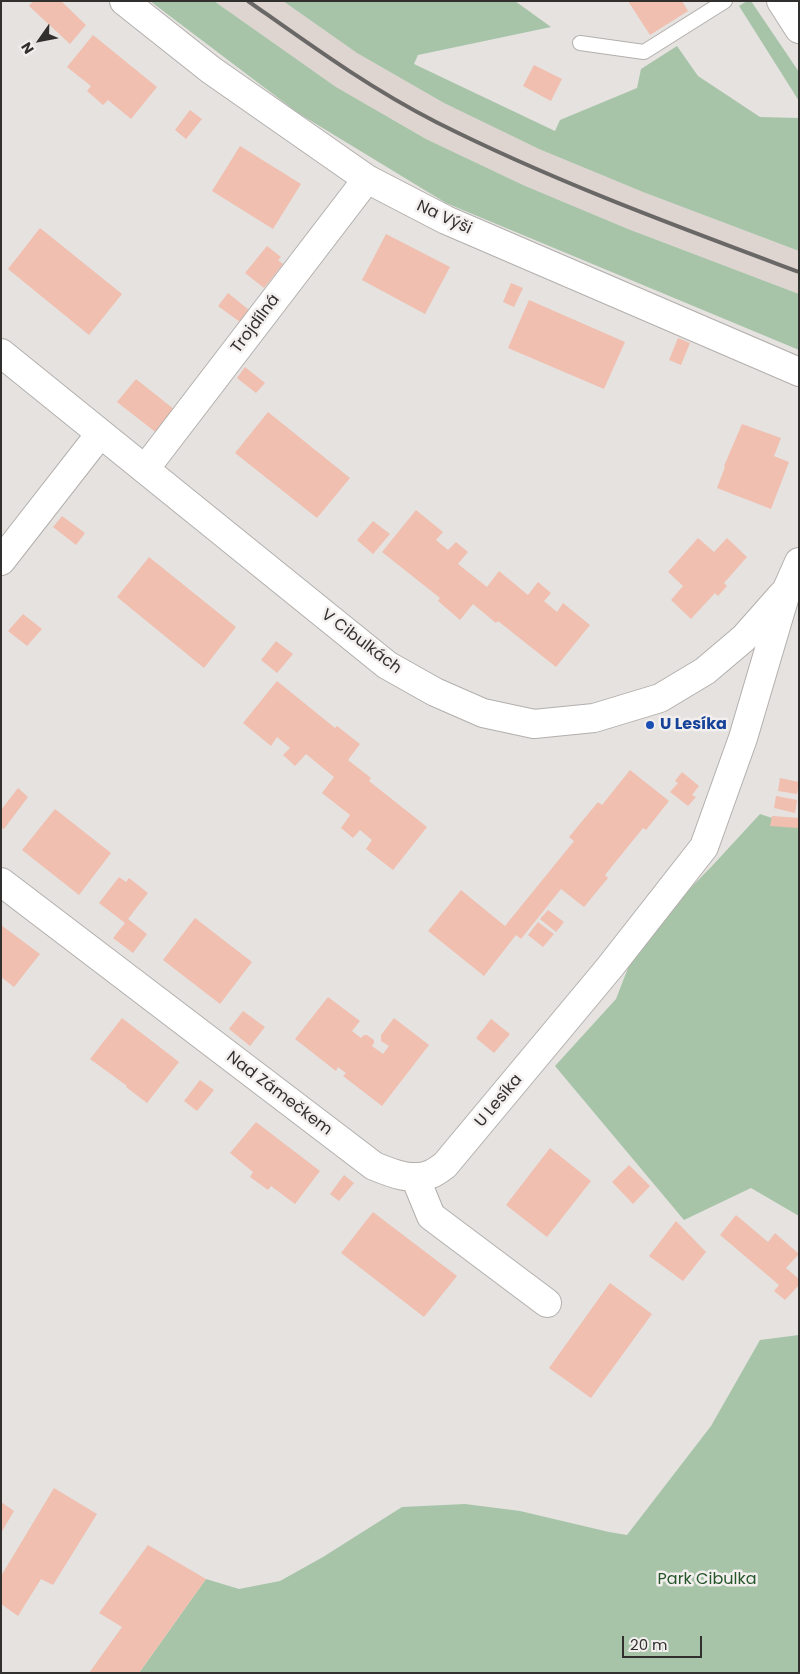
<!DOCTYPE html>
<meta charset="utf-8">
<style>
body{margin:0}
#map{position:relative;width:800px;height:1674px;overflow:hidden;background:#e5e2e0;font-family:Poppins,sans-serif}
canvas{display:block}
.frame{position:absolute;inset:0;border:2px solid #31302f;pointer-events:none}
.north{position:absolute;left:15px;top:15px;width:50px;height:50px;-webkit-text-stroke:4px #f2efee;paint-order:stroke;rotate:237deg;font-size:14px;font-weight:700;line-height:20px;text-align:center;color:#31302f}
.north::after{content:'';display:block;margin:auto;width:18px;height:22px;background:#31302f;clip-path:polygon(50% 0,100% 100%,50% 72%,0 100%)}
.scale{position:absolute;left:622px;top:1636px;width:80px;height:22px;box-sizing:border-box;border:2px solid #31302f;border-top:0;padding-left:6px;font-size:15px;line-height:18px;white-space:nowrap;color:#31302f;-webkit-text-stroke:4px #f2efee;paint-order:stroke}
</style>
<div id="map">
<canvas width="800" height="1674"></canvas>
<div class="frame"></div>
<div class="north">N</div>
<div class="scale">20 m</div>
</div>
<script>
const g = document.querySelector('canvas').getContext('2d');
g.lineJoin = 'round';
function fill(path, color) { g.fillStyle = color; g.fill(path, 'evenodd'); }
function strokePath(path, color, width, dash) { g.strokeStyle = color; g.lineWidth = width; g.lineCap = dash ? 'butt' : 'round'; g.setLineDash(dash || []); g.stroke(path); }
function write(font, color, halo, rows, align = 'center') {
  g.font = font + ' Poppins,sans-serif'; g.lineWidth = 5; g.setLineDash([]); g.textBaseline = 'middle'; g.strokeStyle = halo; g.fillStyle = color; for (const [text, x, y, turn = 0] of rows) {
    g.save(); g.translate(x, y); g.rotate((+turn || 0) * Math.PI / 180); g.textAlign = isNaN(turn) ? turn : align; if (halo) g.strokeText(text, 0, 0); g.fillText(text, 0, 0); g.restore();
  }
}
fill(new Path2D(`
 M214,1H283L357,53L444,103L539,149L643,192L799,251V294L628,229L523,185L426,139L336,87Z`), '#dfd5d0');
fill(new Path2D(`
 M150,1H214L336,87L426,139L523,185L628,229L799,294V350L446,203L298,113Z
 M283,1H515L551,27L418,55L414,64L555,131L560,120L637,88L641,69L677,46L698,76L760,117L799,118V251L643,192L539,149L444,103L357,53Z
 M747,1H751L799,72V101L739,6Z
 M760,814L799,827V1216L751,1188L684,1220L555,1066L616,999L635,950L659,920L712,866Z
 M799,1335V1673H139L206,1579L239,1589L280,1581L323,1557L402,1507L465,1504L520,1511L609,1532L627,1535L711,1426L760,1340Z`), '#a7c4a8');
fill(new Path2D(`
 M33,1H61L86,25L70,44L29,6Z
 M628,1H682L688,11L650,35Z
 M93,35L157,87L131,119L108,100L103,105L87,91L91,86L67,67Z
 M534,65L562,79L551,101L523,86Z
 M190,110L202,119L186,139L175,130Z
 M240,146L301,184L273,229L212,191Z
 M40,228L122,294L89,335L8,269Z
 M386,234L450,267L425,314L362,280Z
 M267,246L281,257L278,260L283,264L264,288L245,273Z
 M511,283L523,288L514,307L503,302Z
 M228,293L249,310L240,322L218,306Z
 M529,300L625,342L604,389L508,348Z
 M678,338L690,343L681,365L669,360Z
 M245,367L265,383L256,393L237,378Z
 M136,379L175,410L158,434L117,402Z
 M268,412L350,478L317,518L235,453Z
 M742,424L781,438L774,456L789,462L771,509L717,488L725,467L724,466Z
 M416,510L443,532L436,540L448,550L456,542L468,552L458,564L487,587L499,571L528,595L538,582L551,593L544,601L557,612L563,603L590,625L556,667L498,621L496,623L473,604L460,620L438,601L440,598L382,552Z
 M62,516L85,533L76,545L53,527Z
 M373,521L390,534L373,554L357,540Z
 M698,538L714,552L727,538L747,557L724,583L727,586L718,596L715,593L691,619L671,600L683,586L668,572Z
 M149,557L236,627L204,668L117,597Z
 M23,614L42,629L27,646L8,631Z
 M276,641L293,654L277,673L261,660Z
 M277,681L335,728L337,726L360,744L348,760L371,778L369,781L427,827L393,870L366,849L372,840L360,830L353,838L341,828L350,815L322,793L334,777L306,754L295,766L283,755L290,748L277,737L271,746L243,723Z
 M630,770L669,801L646,830L643,828L605,875L608,878L584,907L561,889L521,939L516,935L484,976L428,931L461,890L505,926L574,841L569,837L598,802L602,805Z
 M682,772L699,786L692,795L696,797L688,806L670,792L678,783L675,781Z
 M780,778L799,782L797,794L778,791Z
 M18,788L28,797L4,829L1,827V810Z
 M776,796L797,800L795,813L774,808Z
 M55,809L111,853L79,895L22,850Z
 M772,816L799,818L798,828L770,826Z
 M119,877L126,882L129,878L148,893L128,919L147,934L133,953L113,938L125,923L99,903Z
 M548,910L564,922L556,932L540,919Z
 M195,918L252,962L220,1004L163,960Z
 M538,922L554,934L543,947L528,935Z
 M1,925L40,954L14,987L1,977Z
 M328,997L360,1021L352,1031L361,1038L364,1035H367L374,1040V1043L372,1046L383,1054L389,1046L381,1041V1035L394,1018L429,1045L382,1106L343,1076L346,1073L338,1067L336,1071L295,1039Z
 M243,1011L265,1027L250,1046L229,1029Z
 M122,1018L179,1062L147,1103L126,1087L127,1086L90,1059Z
 M491,1019L510,1034L494,1053L476,1038Z
 M200,1080L214,1090L197,1111L184,1101Z
 M256,1122L320,1171L295,1204L271,1186L268,1190L250,1177L253,1172L230,1153Z
 M550,1148L591,1181L547,1237L506,1205Z
 M629,1165L650,1186L633,1204L612,1182Z
 M344,1175L354,1183L339,1201L330,1194Z
 M373,1212L457,1276L424,1317L341,1253Z
 M736,1215L768,1242L775,1233L799,1254L786,1268L799,1279V1285L785,1300L774,1291L779,1285L720,1235Z
 M676,1221L706,1252L683,1281L649,1256Z
 M610,1283L652,1314L591,1398L549,1368Z
 M54,1488L97,1514L53,1585L41,1579L18,1616L1,1604V1576Z
 M1,1502L14,1511L1,1533Z
 M148,1545L206,1579L139,1673H89L122,1627L99,1613Z`), '#f0bfaf');
const lane = new Path2D(`
 M580,43L644,52L725,1`);
const street = new Path2D(`
 M124,1L211,70L367,179L446,220L799,372
 M781,1L799,29
 M1,353L387,665L435,692L483,713L534,724L594,718L660,698L705,671L744,638L782,595
 M145,469L367,179
 M1,561L100,434
 M1,882L374,1166C391,1173 413,1182 431,1174C436,1172 441,1168 445,1165L610,967L704,847L743,738L787,589L799,562
 M415,1177L431,1216L547,1303`);
strokePath(lane, '#b2afad', 16);
strokePath(street, '#b2afad', 30);
strokePath(lane, '#fff', 14);
strokePath(street, '#fff', 28);
strokePath(new Path2D(`
 M248,1C309,44 369,88 436,122C553,181 676,226 799,272`), '#696867', 4);
for (const [x, y, r, color] of [
 [650,725,5,"#1a4fb4"]
]) { const dot = new Path2D(); dot.arc(x, y, r, 0, 2 * Math.PI); g.fillStyle = color; g.fill(dot); strokePath(dot, '#f2efee', 2); }
write('16px', '#31302f', '#f2efee', [
 ["Na Výši",444,218,25],
 ["Trojdílná",256,324,-53],
 ["V Cibulkách",361,642,37],
 ["Nad Zámečkem",279,1094,37],
 ["U Lesíka",499,1101,-50]
]);
write('bold 16px', '#164399', '#f2efee', [
 ["U Lesíka",660,725]
], 'left');
write('16px', '#255629', '#f2efee', [
 ["Park Cibulka",707,1580]
]);
</script>
